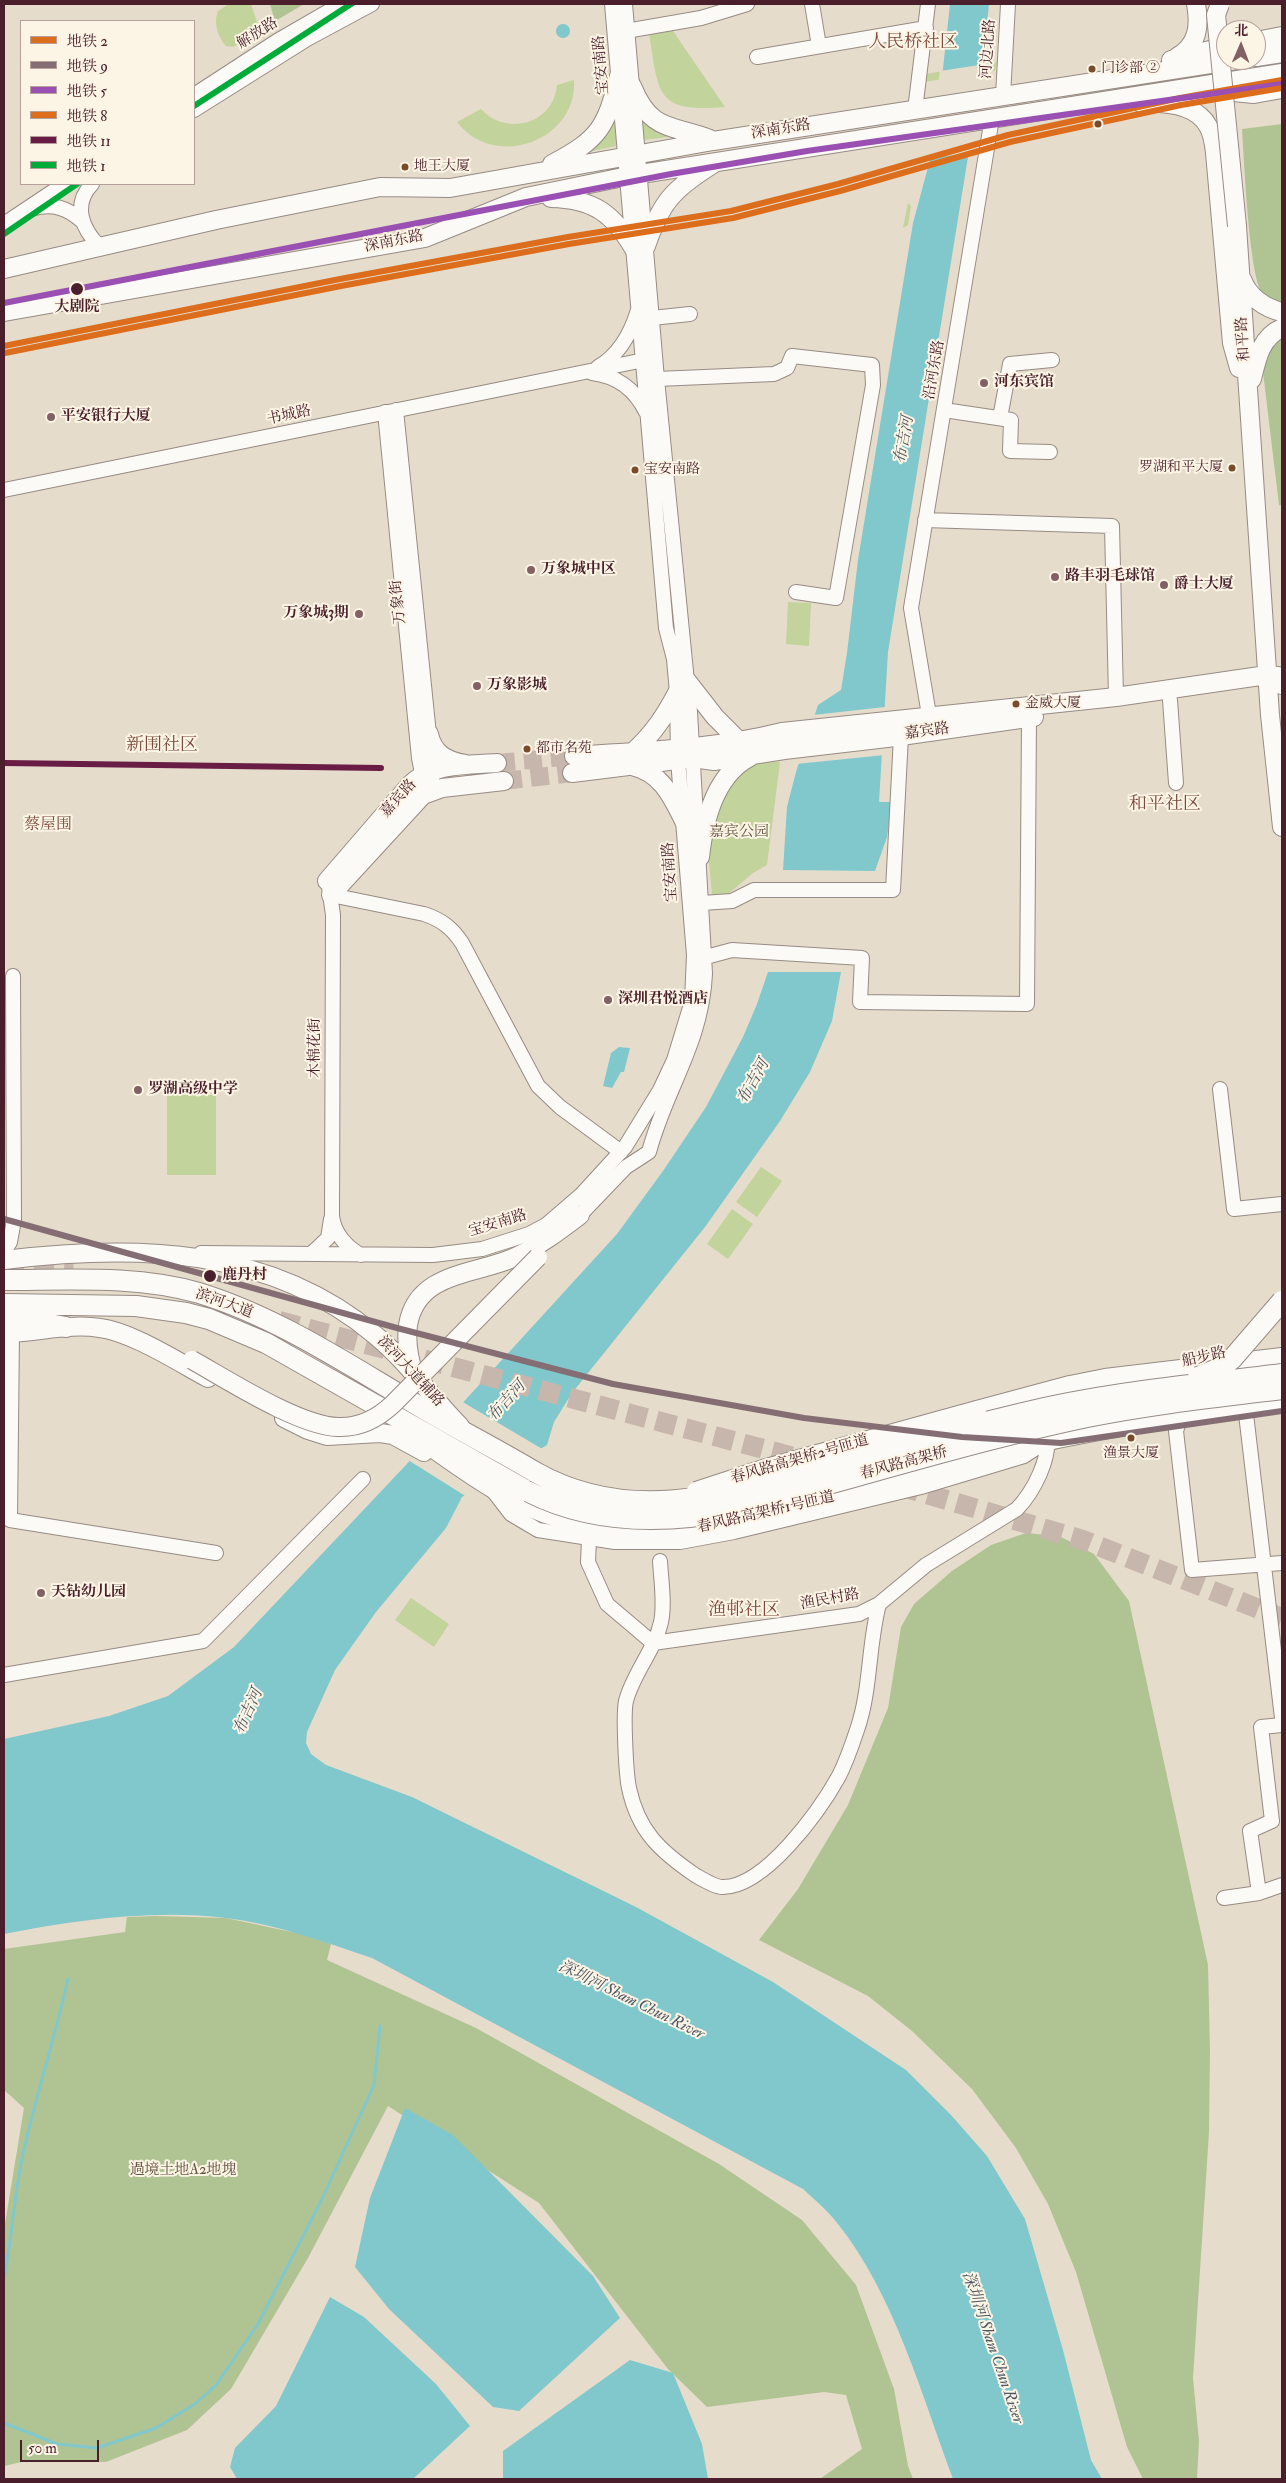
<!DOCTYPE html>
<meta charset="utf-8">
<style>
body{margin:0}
#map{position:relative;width:1286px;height:2483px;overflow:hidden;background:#e6dccb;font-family:"IM FELL Double Pica","Noto Serif SC",serif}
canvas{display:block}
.frame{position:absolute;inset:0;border:5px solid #4a1f2b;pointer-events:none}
.legend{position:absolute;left:20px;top:20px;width:175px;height:165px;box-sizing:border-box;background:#fcf5e5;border:1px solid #b59f9b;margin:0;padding:6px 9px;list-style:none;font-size:15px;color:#4a1f2b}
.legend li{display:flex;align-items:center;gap:10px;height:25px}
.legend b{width:25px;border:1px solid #b59f9b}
.north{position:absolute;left:1216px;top:20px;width:50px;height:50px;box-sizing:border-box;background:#fcf5e5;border:1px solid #b59f9b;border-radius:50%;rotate:1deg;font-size:14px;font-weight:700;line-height:20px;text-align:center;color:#4a1f2b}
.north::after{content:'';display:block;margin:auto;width:18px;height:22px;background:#816163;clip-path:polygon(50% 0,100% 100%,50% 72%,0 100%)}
.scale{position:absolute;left:20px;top:2440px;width:79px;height:22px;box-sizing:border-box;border:2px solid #4a1f2b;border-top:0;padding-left:6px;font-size:15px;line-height:18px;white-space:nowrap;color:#4a1f2b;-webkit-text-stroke:4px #fcf5e5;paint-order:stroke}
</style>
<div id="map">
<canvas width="1286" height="2483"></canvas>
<div class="frame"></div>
<ul class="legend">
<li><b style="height:6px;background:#db6d1c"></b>地铁 2</li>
<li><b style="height:6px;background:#846e74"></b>地铁 9</li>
<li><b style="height:6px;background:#9950b2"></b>地铁 5</li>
<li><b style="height:6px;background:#db6d1c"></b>地铁 8</li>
<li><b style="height:6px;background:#6a1d44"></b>地铁 11</li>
<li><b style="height:6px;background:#00ab39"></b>地铁 1</li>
</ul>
<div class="north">北</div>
<div class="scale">50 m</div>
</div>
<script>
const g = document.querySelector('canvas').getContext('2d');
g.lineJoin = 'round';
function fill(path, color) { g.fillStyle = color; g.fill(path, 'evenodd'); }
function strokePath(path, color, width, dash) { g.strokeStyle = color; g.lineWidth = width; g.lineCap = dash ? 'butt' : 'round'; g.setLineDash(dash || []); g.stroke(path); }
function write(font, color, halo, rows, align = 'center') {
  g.font = font + ' "IM FELL Double Pica","Noto Serif SC",serif'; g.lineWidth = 4; g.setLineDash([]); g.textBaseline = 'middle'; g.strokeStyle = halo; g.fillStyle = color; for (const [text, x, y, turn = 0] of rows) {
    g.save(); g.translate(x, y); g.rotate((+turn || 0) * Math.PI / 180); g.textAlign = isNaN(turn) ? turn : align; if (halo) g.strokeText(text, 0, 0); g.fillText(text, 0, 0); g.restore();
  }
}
fill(new Path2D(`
 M251,4L260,31L233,47L226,46C218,37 213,23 218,11L229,4Z
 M673,31L725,107C655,113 659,94 649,33Z
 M997,62L995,71L924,82L926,74Z
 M574,80C578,141 494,171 457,122L481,109C506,137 554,124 557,85Z
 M615,112L616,146L574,155Z
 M641,113L677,136L643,140Z
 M908,203L911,206L908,225L903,228Z
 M788,602L811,603L809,646L786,644Z
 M752,760L780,762L767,865L753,873L727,895L712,896L707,839L723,794Z
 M167,1095H216V1175H167Z
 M761,1167L782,1181L757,1217L736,1202Z
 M732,1209L753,1224L728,1259L707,1244Z
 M411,1598L449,1624L434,1647L395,1620Z`), '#c2d39c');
fill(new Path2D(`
 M270,4H304L277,20L274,18Z
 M1282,124V304C1276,303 1266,298 1262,293C1249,275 1244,158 1242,129Z
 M1282,335V505H1279L1263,372C1266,356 1270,345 1282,335Z
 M1026,1533L1059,1536L1094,1554L1129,1601L1208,1965L1210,2051L1209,2132L1193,2378L1199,2441L1197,2479H1143L1127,2447L1076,2272L1048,2204L1016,2148L972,2089L912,2031L868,1996L759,1940L798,1889L848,1805L888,1708L901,1627L914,1604L952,1571L991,1545Z
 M156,1916L226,1918L301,1934L331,1944L327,1960L476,2028L719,2164L802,2220L856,2285L894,2389L908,2466L913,2479H820L862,2449L846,2395L824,2392L707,2407L668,2369L539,2203L388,2106L308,2258L231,2389L187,2430L106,2462L30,2460L4,2466V2230L24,2108L4,2090V1949L125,1932L127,1917Z`), '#b0c393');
fill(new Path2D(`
 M950,4H989L983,64L888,652L879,802H892L887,837L875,871L783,870L787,807L796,772L818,705L841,690L847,653L858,560L913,223L930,160L941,87Z
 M556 31a7 7 0 1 1 14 0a7 7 0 1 1-14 0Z
 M768,972H841L832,1021L810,1072L780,1121L705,1227L572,1393L554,1422L547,1445L462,1497L446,1528L376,1612L335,1670L307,1732L306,1743L311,1754L326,1765L412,1797L636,1907L773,1982L906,2070L951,2115L987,2156L1025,2219L1063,2350L1091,2460L1102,2479H953C922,2396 894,2294 838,2224C828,2211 815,2200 803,2189L372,1958C324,1942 276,1924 226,1918C154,1909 75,1920 4,1934V1739L109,1716L168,1696L234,1647L405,1466L617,1234L663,1171L706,1107L743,1037L757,1004Z
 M619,1047L630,1048L624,1072H621L612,1088L603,1086L611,1053Z
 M405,2108L453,2135L593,2276L620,2318L519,2411L493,2407L389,2309L355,2267L370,2198Z
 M330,2297L364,2317L436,2384L470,2426L413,2479H237L230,2467L235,2448L276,2406Z
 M630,2360L673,2373L702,2444L708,2479H503V2451Z`), '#80c8cc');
fill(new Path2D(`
 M986,64L972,152L928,159L940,71Z
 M885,707L887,723L885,755L796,764L813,715Z
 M461,1401L544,1450L467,1497L408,1460Z`), '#e6dccb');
strokePath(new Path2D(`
 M4,2279C12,2238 14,2195 23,2154C36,2095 55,2038 68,1979
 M4,2423L57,2444L97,2448L156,2428L195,2404L216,2385L258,2324L322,2199L374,2085L380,2026`), '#80c8cc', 3);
strokePath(new Path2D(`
 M497,763L574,756
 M504,781L572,773`), '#c7b6ab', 18, [18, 9]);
strokePath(new Path2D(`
 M4,1267L73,1272
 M279,1321L809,1461
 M899,1486L1083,1540L1282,1618`), '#c7b6ab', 20, [20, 10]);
const minor = new Path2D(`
 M812,4L819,46
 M626,31L701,18L747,4
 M757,57L926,28
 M194,95L277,41L341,4
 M1003,96L1008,4
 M194,110L307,39L372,4
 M915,110L928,4
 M92,184C72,205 82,229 100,247
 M31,209C52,203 67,207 83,222
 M4,224L64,184
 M652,318L690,314
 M598,367C619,355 631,333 638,310
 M592,373C617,376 635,389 646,412
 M657,379L774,374L787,368L792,356L872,365L873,385L836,598L796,592
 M396,410L433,774L431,784L420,797
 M944,410L1011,420L1010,451L1050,452
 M385,412L419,758L424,784
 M1000,418L1010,364L1052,360
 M4,490L644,360
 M925,520L1112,526L1116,697
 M1170,700L1176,783
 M929,715L911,608L992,118
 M329,887L333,915L332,1216C334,1233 346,1247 361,1255
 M331,895L424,914C442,920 452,928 462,943L538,1086L560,1107L621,1152
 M702,903L732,901L754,890H893L901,736
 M706,957L732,950L862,958L860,1002L1027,1004L1029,718
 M1220,1089L1234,1209L1282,1204
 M580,1215L626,1167L649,1152C666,1088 702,1043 705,974L690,712L657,379L625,4
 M4,1251L10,1242L14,1220L13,976
 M201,1253L433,1255L482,1249L529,1234L546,1225L582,1194L625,1147L660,1090L674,1060L692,1001L694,955L678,760L677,693L674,659L666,628L612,4
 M311,1254L328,1238L331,1219
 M12,1333L10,1520L216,1553
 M1246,1414L1282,1718
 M1181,1416L1176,1431L1192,1570L1282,1563
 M494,1492L511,1514L538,1530L615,1542H680L734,1532L921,1487L1024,1456L1044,1443
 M589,1539L588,1562L607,1604L653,1643L859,1614L879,1604L926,1565L1017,1509C1034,1491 1051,1458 1047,1433
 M660,1561C661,1579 665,1605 661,1622C655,1650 633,1673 626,1701C623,1714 626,1774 629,1788C638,1831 660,1851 695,1875C702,1879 715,1887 722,1887C765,1888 820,1810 839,1776C846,1762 852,1745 857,1730C871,1690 868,1646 879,1604
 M4,1675L203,1641L363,1479
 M1259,1893L1250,1831L1272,1821L1261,1727L1282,1725
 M1224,1898L1259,1893L1282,1885`);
const major = new Path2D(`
 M1256,41L1282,36
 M1177,57C1198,45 1200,26 1196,4
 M1256,57L1282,53
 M1171,60L1226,46
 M632,86C651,133 672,124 710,139
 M1213,90L1254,94L1282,89
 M1141,103C1163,102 1196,104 1208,126C1213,134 1214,144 1215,153L1232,343L1239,368
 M552,164C600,139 606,127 619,76
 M551,198C593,199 613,213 634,249
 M1237,226L1270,715L1282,827
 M646,246C661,202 673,189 713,164
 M4,269L216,220L380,187L450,188L713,141L1236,60
 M1242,279C1248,296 1264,308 1282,312
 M4,312L425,238L526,197L628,176L1282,73
 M1252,379C1257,358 1261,337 1282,328
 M687,681L715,717L739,741
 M429,734C433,753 446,761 465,764
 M633,752C653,734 665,716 677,693
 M574,756C643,751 715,749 782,732L1116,697L1267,675L1278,676L1282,685
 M632,766C662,773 672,797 684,821
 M572,773L693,758L714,761L784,750L887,738L1034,717
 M700,857C704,820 715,775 750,757
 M327,881L409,786C430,763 468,765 497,763
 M331,895L423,795L442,788L504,781
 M4,1260C134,1244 269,1246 375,1335C407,1361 431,1397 460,1426
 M4,1333C36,1333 68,1323 100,1328C132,1332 178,1362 208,1378
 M414,1374C409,1359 406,1341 408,1325C417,1272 474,1275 513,1258C538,1247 559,1231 580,1215
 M977,1410L1070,1385L1105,1378L1282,1357
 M284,1418L308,1430L327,1436L380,1433L393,1435L424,1452
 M415,1436C474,1477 513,1510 587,1526C671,1544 752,1520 833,1498C893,1481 953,1464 1013,1449C1056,1438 1100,1431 1143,1423C1190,1415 1235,1406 1282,1400`);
const highway = new Path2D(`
 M4,1280C68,1280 137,1275 199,1293C274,1316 341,1360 407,1399C449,1425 493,1447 535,1472
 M4,1304L136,1306L186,1313L209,1319L266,1343L529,1492
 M4,1316L66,1327`);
strokePath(minor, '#978b84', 16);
strokePath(major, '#978b84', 20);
strokePath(highway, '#978b84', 22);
strokePath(minor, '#fbfaf7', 14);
strokePath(major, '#fbfaf7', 18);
strokePath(highway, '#fbfaf7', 20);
const majorBridge = new Path2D(`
 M1220,4L1216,15L1237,226
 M192,1360C228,1380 299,1426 338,1427C359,1428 378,1418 393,1404L538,1257
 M696,1491L763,1469L977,1410`);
const highwayBridge = new Path2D(`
 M1198,1377L1222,1367L1232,1359L1282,1301
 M535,1472C638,1530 740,1489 845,1460C904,1443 964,1427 1023,1413C1109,1392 1195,1385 1282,1374
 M529,1492C594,1525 666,1524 736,1510C853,1478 969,1442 1087,1417C1152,1404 1217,1397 1282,1389`);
strokePath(majorBridge, '#978b84', 20, []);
strokePath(highwayBridge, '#978b84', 22, []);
strokePath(majorBridge, '#fbfaf7', 18);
strokePath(highwayBridge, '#fbfaf7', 20);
strokePath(new Path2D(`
 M4,346L340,279L568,237L731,211L838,184L1008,135L1180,98L1282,80`), '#db6d1c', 6);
strokePath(new Path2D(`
 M4,1219L397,1328L613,1384L804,1418L962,1437L1061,1443L1282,1411`), '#846e74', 6);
strokePath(new Path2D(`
 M4,303L671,174L807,151L1282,84`), '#9950b2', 6);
strokePath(new Path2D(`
 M5,353L341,286L569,244L733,218L840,191L1010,142L1181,105L1282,88`), '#db6d1c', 6);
strokePath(new Path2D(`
 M4,763L381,768`), '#6a1d44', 6);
strokePath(new Path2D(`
 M194,106L351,4
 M4,234L77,184`), '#00ab39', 6);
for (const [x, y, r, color] of [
 [1092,69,4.5,"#7a4b2a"],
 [1098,124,4.5,"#7a4b2a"],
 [405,167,4.5,"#7a4b2a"],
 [77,289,7,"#4a1f2b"],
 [984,383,5,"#816163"],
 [51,417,5,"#816163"],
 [1232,468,4.5,"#7a4b2a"],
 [635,470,4.5,"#7a4b2a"],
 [531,570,5,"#816163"],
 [1055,577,5,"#816163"],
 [1164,585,5,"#816163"],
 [359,614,5,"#816163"],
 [477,686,5,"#816163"],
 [1016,704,4.5,"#7a4b2a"],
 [527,749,4.5,"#7a4b2a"],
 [608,1000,5,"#816163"],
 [138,1090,5,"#816163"],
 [210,1276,7,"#4a1f2b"],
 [1131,1438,4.5,"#7a4b2a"],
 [41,1593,5,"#816163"]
]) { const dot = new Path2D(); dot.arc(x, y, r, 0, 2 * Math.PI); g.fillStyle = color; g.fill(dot); strokePath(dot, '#fcf5e5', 2); }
write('14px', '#4a1f2b', '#fcf5e5', [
 ["门诊部 ②",1101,69],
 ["地王大厦",414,167],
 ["罗湖和平大厦",1223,468,"right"],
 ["宝安南路",644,470],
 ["金威大厦",1025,704],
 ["都市名苑",536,749],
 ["渔景大厦",1131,1454,"center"]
], 'left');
write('15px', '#4a1f2b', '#fcf5e5', [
 ["解放路",258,34,-32],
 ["河边北路",989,49,-86],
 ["宝安南路",602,65,-95],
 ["深南东路",781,130,-9],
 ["深南东路",394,242,-11],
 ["和平路",1244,339,-94],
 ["沿河东路",935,370,-80],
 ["书城路",289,416,-12],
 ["万象街",399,602,-96],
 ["嘉宾路",927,732,-8],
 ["嘉宾路",399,799,-48],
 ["宝安南路",671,872,-94],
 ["木棉花街",316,1048,-90],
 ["宝安南路",498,1224,-17],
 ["滨河大道",224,1304,20],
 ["船步路",1204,1358,-12],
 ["滨河大道辅路",410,1372,47],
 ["春风路高架桥2号匝道",800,1460,-16],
 ["春风路高架桥",904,1464,-15],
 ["春风路高架桥1号匝道",766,1513,-13],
 ["渔民村路",830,1600,-10]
]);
write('bold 15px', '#4a1f2b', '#fcf5e5', [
 ["大剧院",77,308],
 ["鹿丹村",222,1276,"left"]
]);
write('bold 15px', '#4a1f2b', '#fcf5e5', [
 ["河东宾馆",994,383],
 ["平安银行大厦",61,417],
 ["万象城中区",541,570],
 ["路丰羽毛球馆",1065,577],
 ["爵士大厦",1174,585],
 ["万象城3期",349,614,"right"],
 ["万象影城",487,686],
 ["深圳君悦酒店",618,1000],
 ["罗湖高级中学",148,1090],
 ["天钻幼儿园",51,1593]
], 'left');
write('15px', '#655341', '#fcf5e5', [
 ["嘉宾公园",739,833],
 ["過境土地A2地塊",183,2171]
]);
write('italic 16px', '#4e5764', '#fcf5e5', [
 ["布吉河",905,440,-80],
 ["布吉河",754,1082,-61],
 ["布吉河",507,1402,-48],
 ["布吉河",249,1712,-66],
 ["深圳河 Sham Chun River",631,2001,26],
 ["深圳河 Sham Chun River",992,2348,71]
]);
write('16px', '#7d4a3d', '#fcf5e5', [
 ["蔡屋围",48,826]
]);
write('18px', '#7d4a3d', '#fcf5e5', [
 ["人民桥社区",913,43],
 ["新围社区",162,746],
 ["和平社区",1165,805],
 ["渔邨社区",744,1611]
]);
</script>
